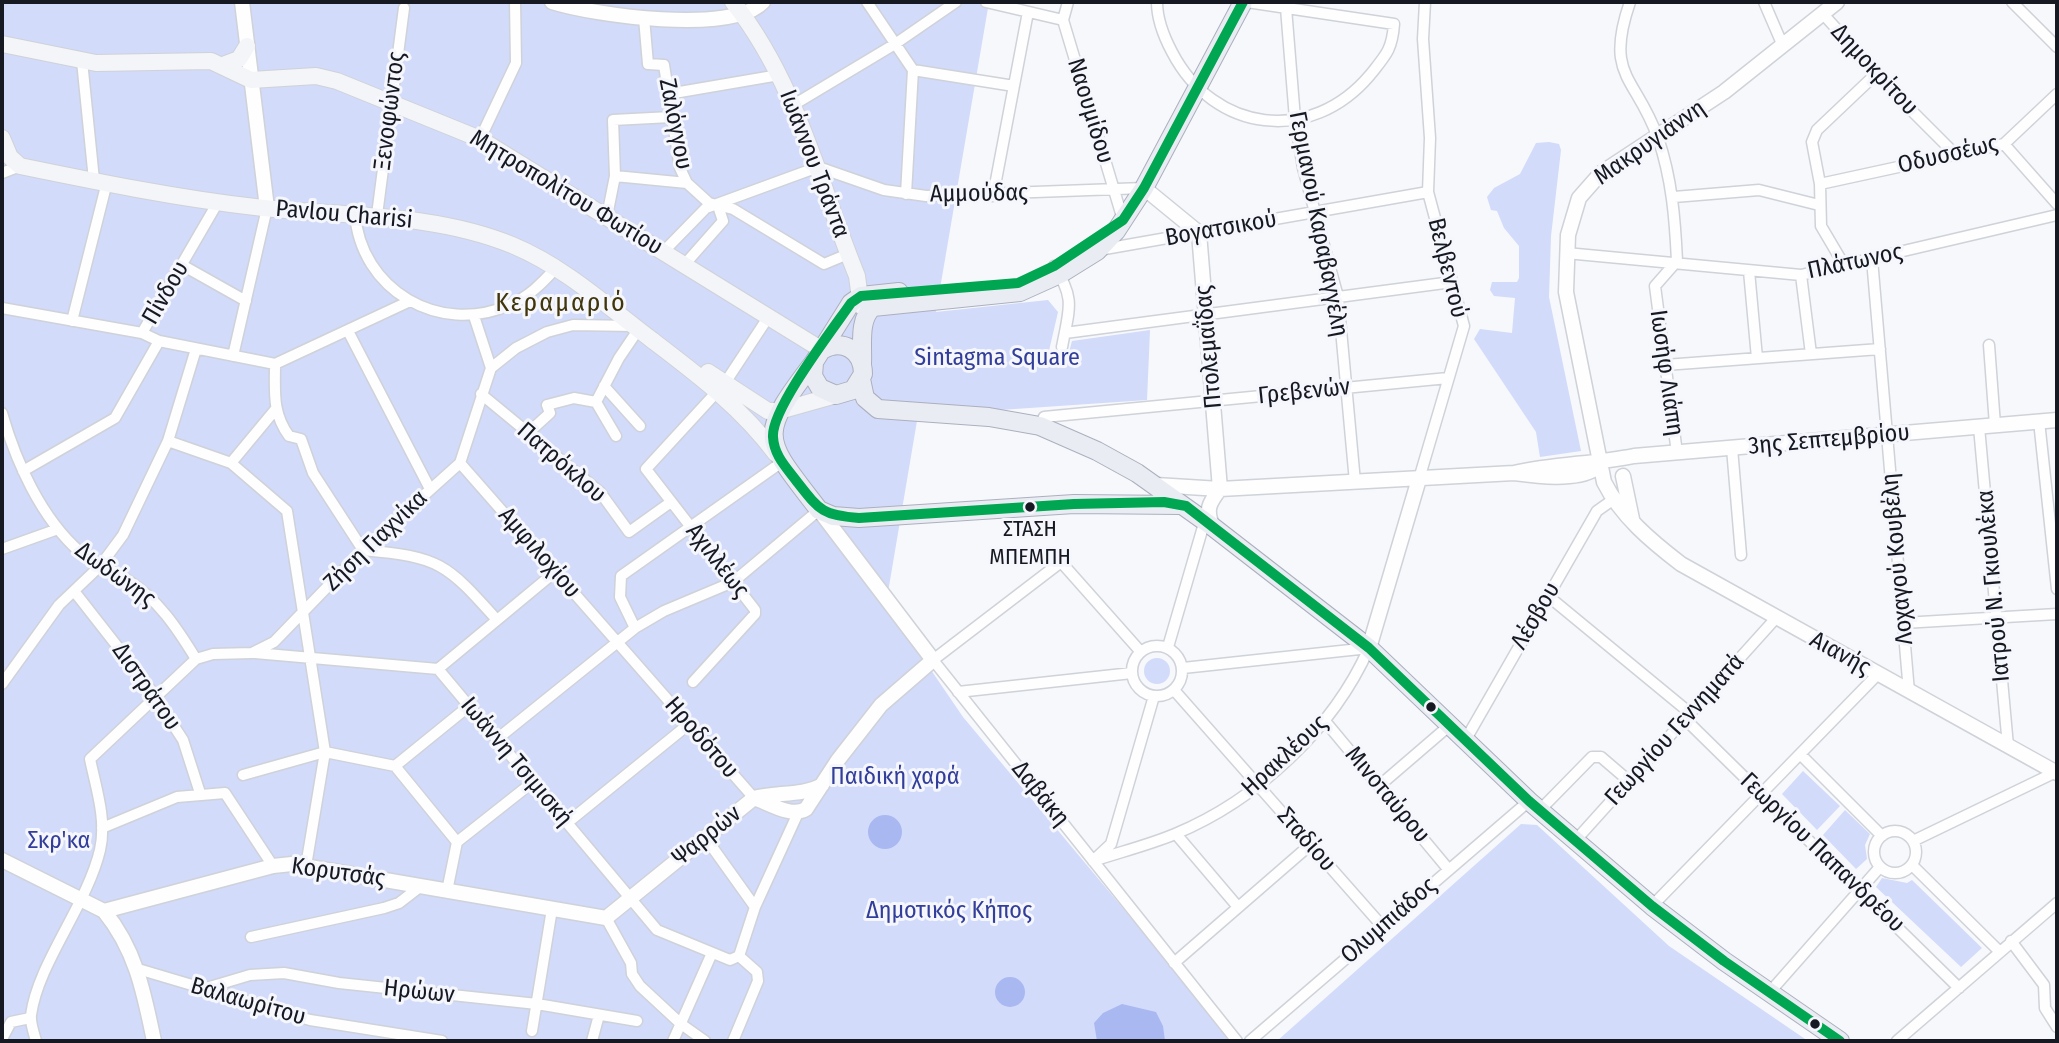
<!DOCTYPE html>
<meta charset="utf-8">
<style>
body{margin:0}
#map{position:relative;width:2059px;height:1043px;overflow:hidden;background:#f6f8fb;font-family:"Fira Sans Condensed",sans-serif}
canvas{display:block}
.frame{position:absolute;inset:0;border:4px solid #161922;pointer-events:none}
</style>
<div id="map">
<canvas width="2059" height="1043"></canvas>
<div class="frame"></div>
</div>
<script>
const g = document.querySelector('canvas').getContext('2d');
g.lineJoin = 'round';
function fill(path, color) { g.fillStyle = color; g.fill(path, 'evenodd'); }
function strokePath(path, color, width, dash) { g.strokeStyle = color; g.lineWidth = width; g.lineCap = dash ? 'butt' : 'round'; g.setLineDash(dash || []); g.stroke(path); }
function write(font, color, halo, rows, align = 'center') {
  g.font = font + ' "Fira Sans Condensed",sans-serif'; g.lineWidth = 6; g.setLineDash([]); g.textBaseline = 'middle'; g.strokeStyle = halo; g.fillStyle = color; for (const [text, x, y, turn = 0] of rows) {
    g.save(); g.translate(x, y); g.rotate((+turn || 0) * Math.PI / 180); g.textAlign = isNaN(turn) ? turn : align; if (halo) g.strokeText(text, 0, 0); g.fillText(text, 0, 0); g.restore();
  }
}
fill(new Path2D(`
 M2,2H989L936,312L1048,300L1058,312L1048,355L1054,361L1067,360L1072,341L1150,330L1147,400L1000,410L920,403L886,604L963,717L1234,1041H2Z
 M1549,142L1559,144L1561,150L1551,236L1549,297L1581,451L1540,457L1536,432L1474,339L1480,329L1512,333L1515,298L1494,296L1490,290L1492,282H1517L1519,278V246L1504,228L1497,211L1491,210L1487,197L1494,188L1520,174L1536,143Z
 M1144 671a13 13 0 1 1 26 0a13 13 0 1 1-26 0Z
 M1803,771L1840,806L1817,830L1782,794Z
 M1845,810L1870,834L1865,845L1867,859L1856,869L1823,835Z
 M1521,824L1537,825L1669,946L1808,1041H1277Z
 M1882,878L1907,883L1912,880L1982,948L1961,967L1876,887Z`), '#d2dbf9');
fill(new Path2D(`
 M868 832a17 17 0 1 1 34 0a17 17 0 1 1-34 0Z
 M995 992a15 15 0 1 1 30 0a15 15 0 1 1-30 0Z
 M1122,1004L1156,1012L1163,1026L1165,1041H1097L1094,1023L1103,1013Z`), '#aab8f1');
const minor = new Path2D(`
 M867,2L913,70L906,194
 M986,2L1063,20
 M1068,2L1063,20L1123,220
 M1157,2C1157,20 1164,37 1172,52C1214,133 1311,145 1370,75C1386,55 1392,50 1394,24L1247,2
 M1630,2C1604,77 1636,76 1658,138C1672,179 1675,219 1677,261L1655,286L1677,453
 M1764,2L1783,46
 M2012,2L2057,47
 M1286,8L1295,119L1303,168L1338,297L1355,482
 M1823,14L1903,102L1956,155
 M644,18L648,64L664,65L680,168L687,183L709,203L733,209L824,264L848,254
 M82,61L94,180
 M913,70L1014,86
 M668,94L779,75
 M795,104L895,44L956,2
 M480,139L516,63L515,2
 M2004,144L2057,204
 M2,173L20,166
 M615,176L687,183
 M1820,184L2004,144L2057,94
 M993,196L1028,12
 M1674,197L1759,190L1819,205
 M355,213C360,290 440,336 509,305C529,297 542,283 556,268
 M377,215L404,8
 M607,216L615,176L613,120L671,117
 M1099,250L1428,192
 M664,251L706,208L818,167L884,190L926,196L1144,188
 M1566,253L1801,275L2057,215
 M1872,259L1909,692
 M685,264L723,221L718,206
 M182,265L246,301
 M1844,265L1821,226L1820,184L1812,142L1817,130L1876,74
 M1054,266C1076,299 1069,309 1062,347
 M1749,271L1757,358
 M1801,275L1811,354
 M2,308L142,333L159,341L275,364L410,301
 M474,316L491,368
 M72,321L107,182
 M348,331L430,489
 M142,333L218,202
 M1065,333L1452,282
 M1989,345L1995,425
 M233,356L267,208
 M275,364C275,391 272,413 289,436L301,439L313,473L363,550C440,557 446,563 497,620
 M1665,365L1880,349
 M604,386L640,426
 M481,394L600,492L629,532L671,502
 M2,413C16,462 41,518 80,552C94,564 111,569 126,579C158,599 177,628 196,659
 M2039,421L2057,589
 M1040,426L1044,417L1448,378
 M1979,427L2008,746
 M528,433L550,413L547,405L574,398L596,402
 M616,436L596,402L619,358L638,330
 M168,441L231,463L287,511L325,752L306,866
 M1732,448L1741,555
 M231,463L275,410
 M460,463L754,798
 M23,471L115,418L159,341
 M1419,479L1464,326L1428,192L1430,138L1423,39L1425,2
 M2,549L58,529
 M74,591L146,683L183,740L200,793
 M1548,596L1690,713
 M1903,623L2057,614
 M635,628L620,597L621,576L782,462
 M1132 671a25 25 0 1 1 50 0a25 25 0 1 1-50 0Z
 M1168,647L1205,520
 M1140,651L1061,562L933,660L1237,1041
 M255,653L438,669L657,930L730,960L739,956
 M1183,668L1369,648
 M438,669L555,572
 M693,682L755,614V610L646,469L725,383L769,316
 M2,684L59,605L100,566L123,535L168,441L196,349
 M1174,690L1383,927
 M958,692L1132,673
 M1685,719L1959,988
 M1324,720L1449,870
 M497,739L635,628L664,611L733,582L819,510
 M1466,739L1597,511L1614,499
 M1800,754L1882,836
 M243,775L325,752L395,766
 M1379,786L1450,725
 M1540,810L1592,757H1601L1629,781
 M567,823L689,724
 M102,828L177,797L225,793L273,866
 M1874 852a21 21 0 1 1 42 0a21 21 0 1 1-42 0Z
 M1176,834L1238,907
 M705,837L755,907
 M1575,841L1776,618
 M1913,841L2056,772
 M457,842L395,766L469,706
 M1095,859L1111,844L1154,696
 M1093,861C1120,852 1149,845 1175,834C1257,800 1333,729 1369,648
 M1912,865L1999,951
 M447,891L457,842L533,782
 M1652,906L1877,675
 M606,918L631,963L632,974L640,986L681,1024L705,1041
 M251,937L384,908L399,903L421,886
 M2011,941L2044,985L2045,1008L2057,1027
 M739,956L755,907L798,813
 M1174,963L1310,845
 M138,969L310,1020L442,1041
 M203,989L250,975L284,973L339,983L537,1004L637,1021
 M1769,993L1880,867
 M532,1031L552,909
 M2,1039L11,1022L30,1018
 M36,1041C34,1033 30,1023 31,1015C38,963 87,905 100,850C107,820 96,788 90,759L196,659L213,654L252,653L274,642L363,550L460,463L491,368L516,348L547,332L573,325L634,326
 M592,1041L599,1015
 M673,1041L712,953
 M733,1041L758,981L757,972L739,956
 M1250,1041L1529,801
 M1897,1041L2057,903`);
const tertiary = new Path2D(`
 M242,2L267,208
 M552,2C593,15 732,35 763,2
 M1837,2L1724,92L1601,173L1579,198L1568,235L1566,292L1604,482C1621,516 1651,541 1681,564L2057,773
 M1144,188L1199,233L1220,489C1209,503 1205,510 1213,527
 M1514,473C1554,464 1594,464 1634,456L2057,420
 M1623,476L1632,519
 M1156,485L1220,489L1514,473C1537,476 1575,481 1595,469
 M1369,648L1419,479
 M754,798C769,803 791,818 806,809L838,760L881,705L933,660L819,510
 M2,860L104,911L273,866L292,864L606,918L754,798C775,792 803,796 822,785
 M104,911C136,950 144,993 154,1041`);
const secondary = new Path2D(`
 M733,2C797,83 819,183 857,276L861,306
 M2,44L96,63L211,61L251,80L316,76L337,81L480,139L822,350
 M223,65L239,59L247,46
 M2,138L10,157L20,166C98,182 176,198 255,207C341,217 431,212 512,245C565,267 607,306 652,340C698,375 742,408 776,454
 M708,372L768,411H779L836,395`);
const primary = new Path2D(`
 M822,350C842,338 863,350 863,374L853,390L836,395L820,388L813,376L814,362L851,303L861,296L899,292
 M814,362C756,438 763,437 819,510L833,516L859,518L1074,504L1181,505
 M862,364C863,346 858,319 873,307L1020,292L1060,274L1097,251L1116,231L1144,188L1243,2
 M861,379L865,398L878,409L989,417L1040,426L1097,451L1137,473L1213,527L1369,648L1529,801L1652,906L1724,961L1840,1041`);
strokePath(minor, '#cfd2d8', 13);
strokePath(tertiary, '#cfd2d8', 17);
strokePath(secondary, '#cfd2d8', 18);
strokePath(primary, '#acb0be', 20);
strokePath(minor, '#fefefe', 10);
strokePath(tertiary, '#fefefe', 14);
strokePath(secondary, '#f4f5f8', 16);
strokePath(primary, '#eaecf3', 18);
strokePath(new Path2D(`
 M1243,2L1144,188L1123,220L1054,266L1018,283L861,296L851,303C833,329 771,409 773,437C774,456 787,468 798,483C820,511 823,515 859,518L1074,504L1164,502L1186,506L1369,648L1529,801L1652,906L1724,961L1840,1041`), '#00a651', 10);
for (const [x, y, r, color] of [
 [1030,507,6,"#161922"],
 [1431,707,6,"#161922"],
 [1815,1024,6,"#161922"]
]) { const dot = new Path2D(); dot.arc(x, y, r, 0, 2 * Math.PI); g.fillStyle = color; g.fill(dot); strokePath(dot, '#f5f7fc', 2.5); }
write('22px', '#161922', '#f5f7fc', [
 ["ΣΤΑΣΗ",1030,530],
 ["ΜΠΕΜΠΗ",1030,558]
]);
write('24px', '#161922', '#f5f7fc', [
 ["Δημοκρίτου",1874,70,47],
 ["Ξενοφώντος",390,111,-83],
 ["Ναουμίδου",1090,111,73],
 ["Ζαλόγγου",675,124,79],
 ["Μακρυγιάννη",1650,143,-35],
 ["Οδυσσέως",1948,155,-13],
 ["Ιωάννου Τράντα",814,164,69],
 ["Μητροπολίτου Φωτίου",566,193,31],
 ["Αμμούδας",979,194,-1],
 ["Pavlou Charisi",344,215,5],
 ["Γερμανού Καραβαγγέλη",1318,224,79],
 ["Βογατσικού",1221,229,-10],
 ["Πλάτωνος",1855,262,-12],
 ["Βελβεντού",1447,268,76],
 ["Πίνδου",166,293,-60],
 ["Πτολεμαΐδας",1209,347,-95],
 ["Ιωσήφ Λιάπη",1666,373,82],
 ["Γρεβενών",1304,392,-6],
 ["3ης Σεπτεμβρίου",1829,440,-5],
 ["Πατρόκλου",561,463,41],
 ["Ζήση Γιαχνίκα",376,541,-44],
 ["Αμφιλοχίου",539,553,49],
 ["Λοχαγού Κουβέλη",1898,559,-95],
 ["Αχιλλέως",717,561,52],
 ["Δωδώνης",115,575,36],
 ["Ιατρού N. Γκιουλέκα",1994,586,-95],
 ["Λέσβου",1536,616,-60],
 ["Αιανής",1840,654,29],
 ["Διστράτου",146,687,55],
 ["Γεωργίου Γεννηματά",1675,730,-48],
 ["Ηροδότου",701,738,49],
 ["Ηρακλέους",1285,756,-43],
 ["Ιωάννη Τσιμισκή",516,762,50],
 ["Δαβάκη",1040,794,51],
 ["Μινοταύρου",1387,795,50],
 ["Ψαρρών",707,836,-39],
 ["Σταδίου",1306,840,49],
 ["Γεωργίου Παπανδρέου",1822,853,44],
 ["Κορυτσάς",338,873,8],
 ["Ολυμπιάδος",1389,921,-41],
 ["Ηρώων",419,992,6],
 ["Βαλαωρίτου",248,1002,16]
]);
write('24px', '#323e9a', '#f5f7fc', [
 ["Sintagma Square",997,358],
 ["Παιδική χαρά",895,777],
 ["Σκρ'κα",59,841],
 ["Δημοτικός Κήπος",949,911]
]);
g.letterSpacing = '2px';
write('26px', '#41350b', '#f5f7fc', [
 ["Κεραμαριό",561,304]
]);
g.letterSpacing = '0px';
</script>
